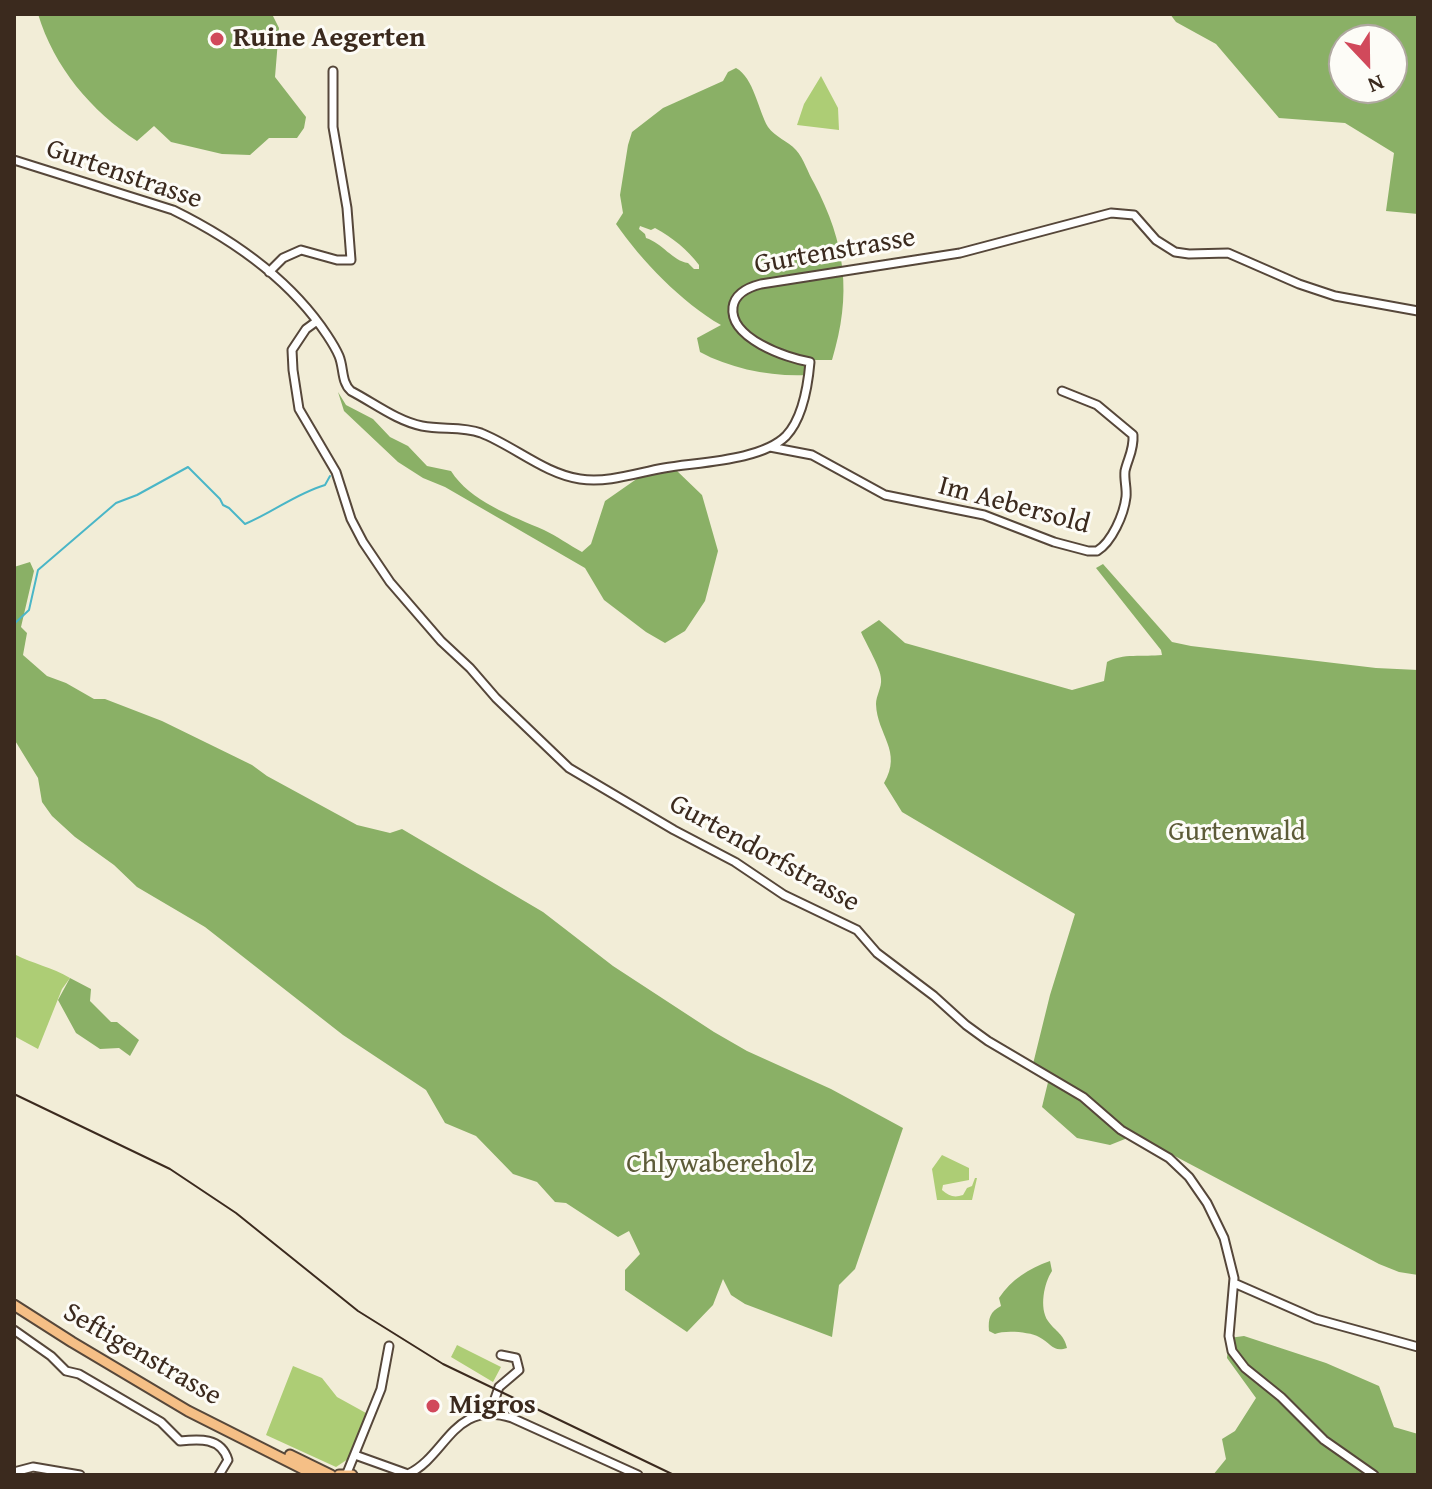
<!DOCTYPE html>
<style>
body{margin:0}
#map{position:relative;width:1432px;height:1489px;overflow:hidden;background:#f2edd7;font-family:"Gentium Book Plus",serif}
canvas{display:block}
.frame{position:absolute;inset:0;border:16px solid #3b2a1e;pointer-events:none}
.north{position:absolute;left:1328px;top:24px;width:80px;height:80px;box-sizing:border-box;background:#fdfcf7;border:2px solid #afa8a0;border-radius:50%;rotate:158deg;font-size:22px;font-weight:700;line-height:32px;text-align:center;color:#3b2a1e}
.north::after{content:'';display:block;margin:auto;width:28px;height:36px;background:#d1495b;clip-path:polygon(50% 0,100% 100%,50% 72%,0 100%)}
</style>
<div id="map">
<canvas width="1432" height="1489"></canvas>
<div class="frame"></div>
<div class="north">N</div>
</div>
<script>
const g = document.querySelector('canvas').getContext('2d');
g.lineJoin = 'round';
function fill(path, color) { g.fillStyle = color; g.fill(path, 'evenodd'); }
function strokePath(path, color, width, dash) { g.strokeStyle = color; g.lineWidth = width; g.lineCap = dash ? 'butt' : 'round'; g.setLineDash(dash || []); g.stroke(path); }
function write(font, color, halo, rows, align = 'center') {
  g.font = font + ' "Gentium Book Plus",serif'; g.lineWidth = 6; g.setLineDash([]); g.textBaseline = 'middle'; g.strokeStyle = halo; g.fillStyle = color; for (const [text, x, y, turn = 0] of rows) {
    g.save(); g.translate(x, y); g.rotate((+turn || 0) * Math.PI / 180); g.textAlign = isNaN(turn) ? turn : align; if (halo) g.strokeText(text, 0, 0); g.fillText(text, 0, 0); g.restore();
  }
}
fill(new Path2D(`
 M821,76L838,108L839,130L797,125L804,104Z
 M14,954C33,964 52,967 70,978L62,989L38,1049L14,1036Z
 M942,1155L969,1168V1180L943,1185L942,1190C949,1196 954,1198 963,1195L967,1188L972,1186L975,1178H977L972,1200H937L932,1169Z
 M457,1345L501,1367L493,1382L451,1357Z
 M293,1366L322,1378L337,1397L366,1413L351,1457L336,1467L266,1435Z`), '#adcd75');
fill(new Path2D(`
 M38,14H272L279,28L275,77L306,117L304,128L297,138H269L250,155L222,154L171,142L154,126L137,141C91,111 54,67 38,14Z
 M1170,14H1418V214L1386,211L1394,153L1345,123L1279,118L1216,44L1176,22ZM1344,40H1392V88H1344Z
 M736,68C754,78 758,110 768,127C775,137 788,141 796,150C804,159 808,173 814,183C846,244 852,294 832,360H810L808,375C773,377 731,369 700,352L697,338L721,325C682,303 641,260 616,224L623,213L620,195L628,145L632,132L663,108L723,81L728,72ZM640,226L651,230L655,228C673,238 687,249 699,265V269H694L688,263C673,261 662,243 646,238L645,234L639,229Z
 M338,392L346,405L373,419L390,437L408,446L427,466L451,471C470,501 512,516 544,530C557,536 569,545 582,552L591,544L605,501L638,478L676,470L702,495L718,551L705,601L685,631L665,643L646,632L604,600L585,568L445,487L423,478L398,462L344,411Z
 M30,562L34,571L21,627L27,633L23,655L47,676L66,683L94,699H105L162,721L252,765L267,776L357,825L390,833L402,829L543,912L613,966L714,1032L747,1051L831,1089L903,1128L855,1269L839,1285L832,1337L745,1304L731,1295L723,1279L713,1305L687,1332L625,1290V1270L640,1254L629,1231L618,1237L566,1203L555,1202L537,1182L513,1174L476,1136L445,1123L426,1090L343,1035L205,927L137,887L114,865L75,837L52,816L42,802L38,778L14,739V567Z
 M1103,564L1172,642L1191,646L1376,668L1418,670V1275L1399,1272L1379,1264L1135,1135L1110,1145L1077,1138L1042,1107L1050,1074L1033,1064L1050,995L1075,914L902,812L884,783C903,751 877,735 876,704C876,696 882,687 881,679C881,668 866,644 861,632L879,620L905,643L1072,690L1104,681L1107,662C1122,653 1144,657 1162,655L1161,650L1096,568Z
 M70,978L91,989L90,1001L111,1022H117L139,1040L130,1056L119,1048L100,1049L76,1033L58,1000Z
 M1050,1261L1052,1271C1044,1283 1039,1308 1048,1321C1056,1332 1064,1334 1067,1348C1053,1353 1051,1343 1039,1337C1030,1332 1005,1330 995,1334L989,1331C988,1318 990,1312 1001,1306L999,1298C1012,1279 1028,1269 1050,1261Z
 M1244,1336L1326,1363L1379,1386L1394,1427L1418,1434V1475H1213L1226,1459L1222,1439L1235,1431L1256,1398L1227,1358L1229,1338Z`), '#8ab066');
strokePath(new Path2D(`
 M14,624L29,610L38,570L116,503L137,495L188,467L220,499L223,505L229,508L245,524C274,512 295,494 325,485L330,476`), '#4ab6c7', 2);
const minor = new Path2D(`
 M14,160L173,210C232,239 290,279 327,335C331,341 336,349 339,356C344,368 341,382 351,391C374,403 397,421 422,426C442,430 462,426 481,433C514,446 545,474 580,479C609,483 636,473 664,468C697,462 761,461 786,436C803,418 808,385 810,362C786,358 729,338 733,307C735,293 749,287 761,284L960,253L1111,213L1134,215L1156,240L1175,252L1189,254L1228,253L1299,284L1335,296L1418,311
 M269,272L283,258L301,250L337,260H351L347,208L333,127V71
 M317,321L306,329L292,350L293,370L299,409L336,472L351,519L363,542L390,582L441,641L470,668L496,698L569,768L674,830L735,862L784,895L857,930L877,953L934,996L966,1025L988,1041L1083,1097L1121,1130L1169,1158L1189,1177L1207,1203L1224,1238L1234,1278L1229,1336L1232,1351L1245,1368L1281,1397L1324,1440L1374,1475
 M770,447L812,455L885,495L984,515L1054,542L1088,551H1097C1112,542 1124,514 1126,497C1127,488 1124,480 1125,471C1128,458 1134,450 1133,435L1097,405L1062,391
 M1234,1283L1316,1319L1418,1347
 M14,1330L51,1356L66,1371L79,1374L161,1422L180,1441C199,1439 221,1437 228,1460L219,1475
 M490,1413L499,1387L519,1370L516,1358L501,1355
 M355,1455L408,1474C447,1456 453,1399 512,1418L638,1475
 M14,1472L33,1467L80,1475
 M347,1473L381,1389L389,1346`);
const major = new Path2D(`
 M14,1305L72,1342L188,1411L315,1475
 M290,1455L331,1475
 M339,1475H352`);
strokePath(minor, '#56473a', 11);
strokePath(major, '#56473a', 13);
strokePath(minor, '#fff', 7);
strokePath(major, '#f5bf86', 9);
strokePath(new Path2D(`
 M14,1094L170,1169L236,1213L358,1311L443,1364L674,1475`), '#3b2a1e', 2);
for (const [x, y, r, color] of [
 [217,39,8,"#d1495b"],
 [433,1406,8,"#d1495b"]
]) { const dot = new Path2D(); dot.arc(x, y, r, 0, 2 * Math.PI); g.fillStyle = color; g.fill(dot); strokePath(dot, '#fdfcf7', 3); }
write('bold 28px', '#3b2a1e', '#fdfcf7', [
 ["Ruine Aegerten",233,39],
 ["Migros",449,1406]
], 'left');
write('28px', '#3b2a1e', '#fdfcf7', [
 ["Gurtenstrasse",124,175,19],
 ["Gurtenstrasse",835,252,-10],
 ["Im Aebersold",1014,506,15],
 ["Gurtendorfstrasse",764,854,29],
 ["Seftigenstrasse",142,1355,30]
]);
write('28px', '#5d5b38', '#fdfcf7', [
 ["Gurtenwald",1237,833],
 ["Chlywabereholz",720,1165]
]);
</script>
